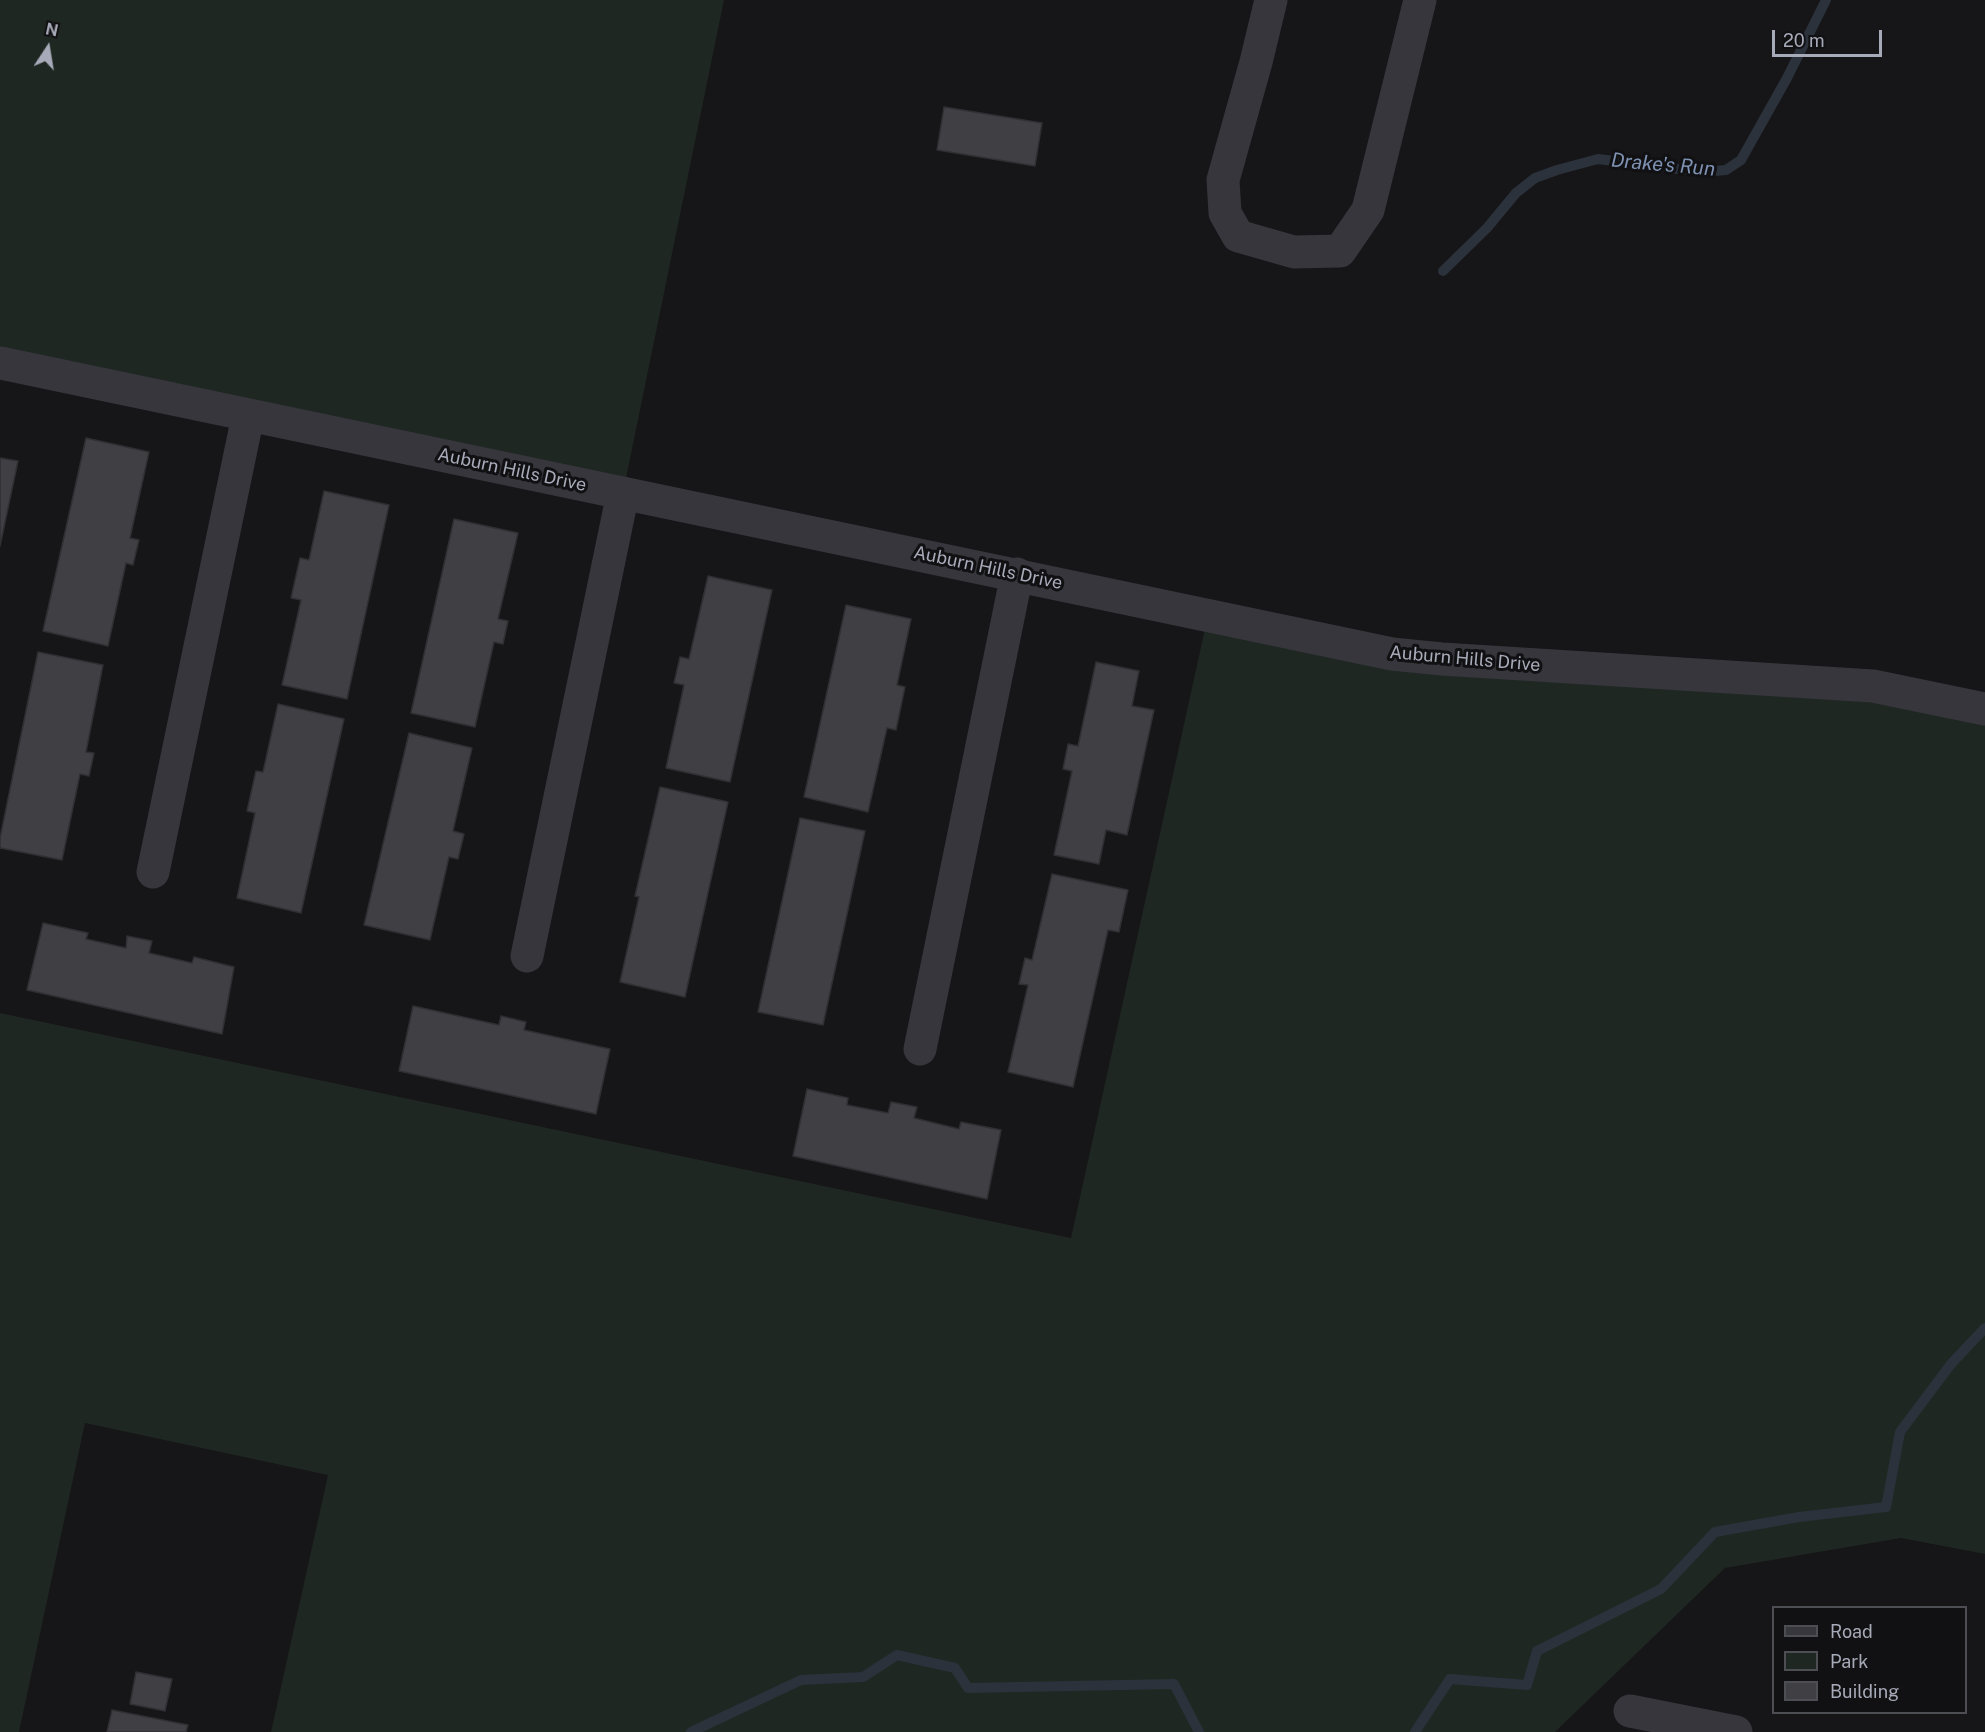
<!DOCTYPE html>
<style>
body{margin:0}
#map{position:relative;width:1985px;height:1732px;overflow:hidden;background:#161517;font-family:"Public Sans",sans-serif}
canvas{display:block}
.legend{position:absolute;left:1772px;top:1606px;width:195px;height:108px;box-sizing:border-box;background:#111012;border:2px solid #4d4e54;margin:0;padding:8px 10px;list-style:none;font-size:18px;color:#a7aab8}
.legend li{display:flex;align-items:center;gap:12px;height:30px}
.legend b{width:30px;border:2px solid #4d4e54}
.north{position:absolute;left:18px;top:18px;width:60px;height:60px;-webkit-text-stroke:4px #111012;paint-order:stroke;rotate:12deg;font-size:16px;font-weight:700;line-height:24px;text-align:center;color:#a7aab8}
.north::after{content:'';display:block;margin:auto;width:21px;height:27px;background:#a7aab8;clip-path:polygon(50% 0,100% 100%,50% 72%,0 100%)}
.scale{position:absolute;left:1772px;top:30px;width:110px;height:27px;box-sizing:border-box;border:3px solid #a7aab8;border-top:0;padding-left:8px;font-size:18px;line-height:21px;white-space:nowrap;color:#a7aab8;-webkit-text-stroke:4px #111012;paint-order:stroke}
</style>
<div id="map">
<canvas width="1985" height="1732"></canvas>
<ul class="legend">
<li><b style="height:8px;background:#36363c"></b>Road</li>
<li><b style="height:16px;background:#1f2722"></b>Park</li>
<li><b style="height:16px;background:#403f44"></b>Building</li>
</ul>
<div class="north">N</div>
<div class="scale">20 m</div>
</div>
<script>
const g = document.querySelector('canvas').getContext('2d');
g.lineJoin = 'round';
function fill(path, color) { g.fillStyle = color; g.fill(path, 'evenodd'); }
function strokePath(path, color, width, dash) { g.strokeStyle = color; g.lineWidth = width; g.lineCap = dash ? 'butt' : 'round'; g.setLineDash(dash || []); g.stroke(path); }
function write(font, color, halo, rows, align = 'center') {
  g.font = font + ' "Public Sans",sans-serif'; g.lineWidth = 6; g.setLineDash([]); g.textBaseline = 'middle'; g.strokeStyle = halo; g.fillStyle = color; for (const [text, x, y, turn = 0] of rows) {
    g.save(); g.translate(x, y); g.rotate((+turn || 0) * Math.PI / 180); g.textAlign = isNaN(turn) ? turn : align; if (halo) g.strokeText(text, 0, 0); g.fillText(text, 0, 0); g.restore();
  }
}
fill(new Path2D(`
 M0,0H724L623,493L0,363Z
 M1208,615L1392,654L1985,709V1554L1901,1538L1725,1568L1555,1732H271L328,1475L85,1423L19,1732H0V1013L1071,1238Z`), '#1f2722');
strokePath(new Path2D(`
 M1443,271L1487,228L1516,193L1535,178L1557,170L1598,159L1702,172L1726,170L1741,160L1787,78L1826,0
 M691,1732L801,1680L863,1677L897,1655L955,1668L968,1688L1174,1684L1199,1732
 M1415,1732L1450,1679L1527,1685L1537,1651L1661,1589L1715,1532L1799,1517L1886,1507L1900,1432L1951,1364L1985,1328`), '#2b323b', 10);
const building = new Path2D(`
 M944,107L1042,123L1035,166L937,150Z
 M86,438L149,452L130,538L139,540L133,565L126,563L108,646L43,631Z
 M0,458L18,461L0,546Z
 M324,491L389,505L347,699L282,685L301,600L291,598L300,558L309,560Z
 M454,519L518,533L498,619L508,621L503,644L494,642L475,727L411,713Z
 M708,576L772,590L730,782L666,768L684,685L674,683L680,657L689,659Z
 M846,605L911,619L897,685L905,687L896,730L887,728L868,812L804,797Z
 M38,652L103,665L86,752L94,753L89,776L80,774L62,860L0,848V838Z
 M1096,662L1139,671L1132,706L1154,710L1127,835L1106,830L1099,864L1054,855L1072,771L1063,769L1068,744L1078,746Z
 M278,704L344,719L301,913L237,898L255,813L247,811L256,771L263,772Z
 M409,733L472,748L453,831L464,834L458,859L449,857L430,940L364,925Z
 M660,787L728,802L685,997L620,982L639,897L635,896Z
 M800,818L865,831L823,1025L758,1012Z
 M1052,874L1128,890L1119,932L1108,930L1073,1087L1008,1072L1028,985L1019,984L1025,958L1032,960Z
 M43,923L88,933L86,939L126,948L127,936L152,941L149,953L192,963L194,957L234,967L222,1034L27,990Z
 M413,1006L499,1025L501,1016L526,1022L524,1030L610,1049L596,1114L399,1071Z
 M807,1089L848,1098L847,1105L888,1113L891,1102L917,1107L914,1118L959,1129L961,1122L1001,1130L987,1199L793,1156Z
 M136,1672L172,1679L165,1711L130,1704Z
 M112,1710L188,1725L186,1732H107Z`);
fill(building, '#403f44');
strokePath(building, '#302f33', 1.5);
strokePath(new Path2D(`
 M1271,0L1256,62L1223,180L1225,213L1238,236L1294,252L1340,251L1368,210L1420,0
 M0,363L1392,654L1442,659L1873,686L1985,709
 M153,872L248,416
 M527,956L623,493
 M920,1049L1017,574
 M1630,1711L1736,1732`), '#36363c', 33);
write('18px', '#a7aab8', '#111012', [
 ["Auburn Hills Drive",512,470,12],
 ["Auburn Hills Drive",988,568,12],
 ["Auburn Hills Drive",1465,659,5]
]);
write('italic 20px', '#7e92b3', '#111012', [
 ["Drake's Run",1663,165,5]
]);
</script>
